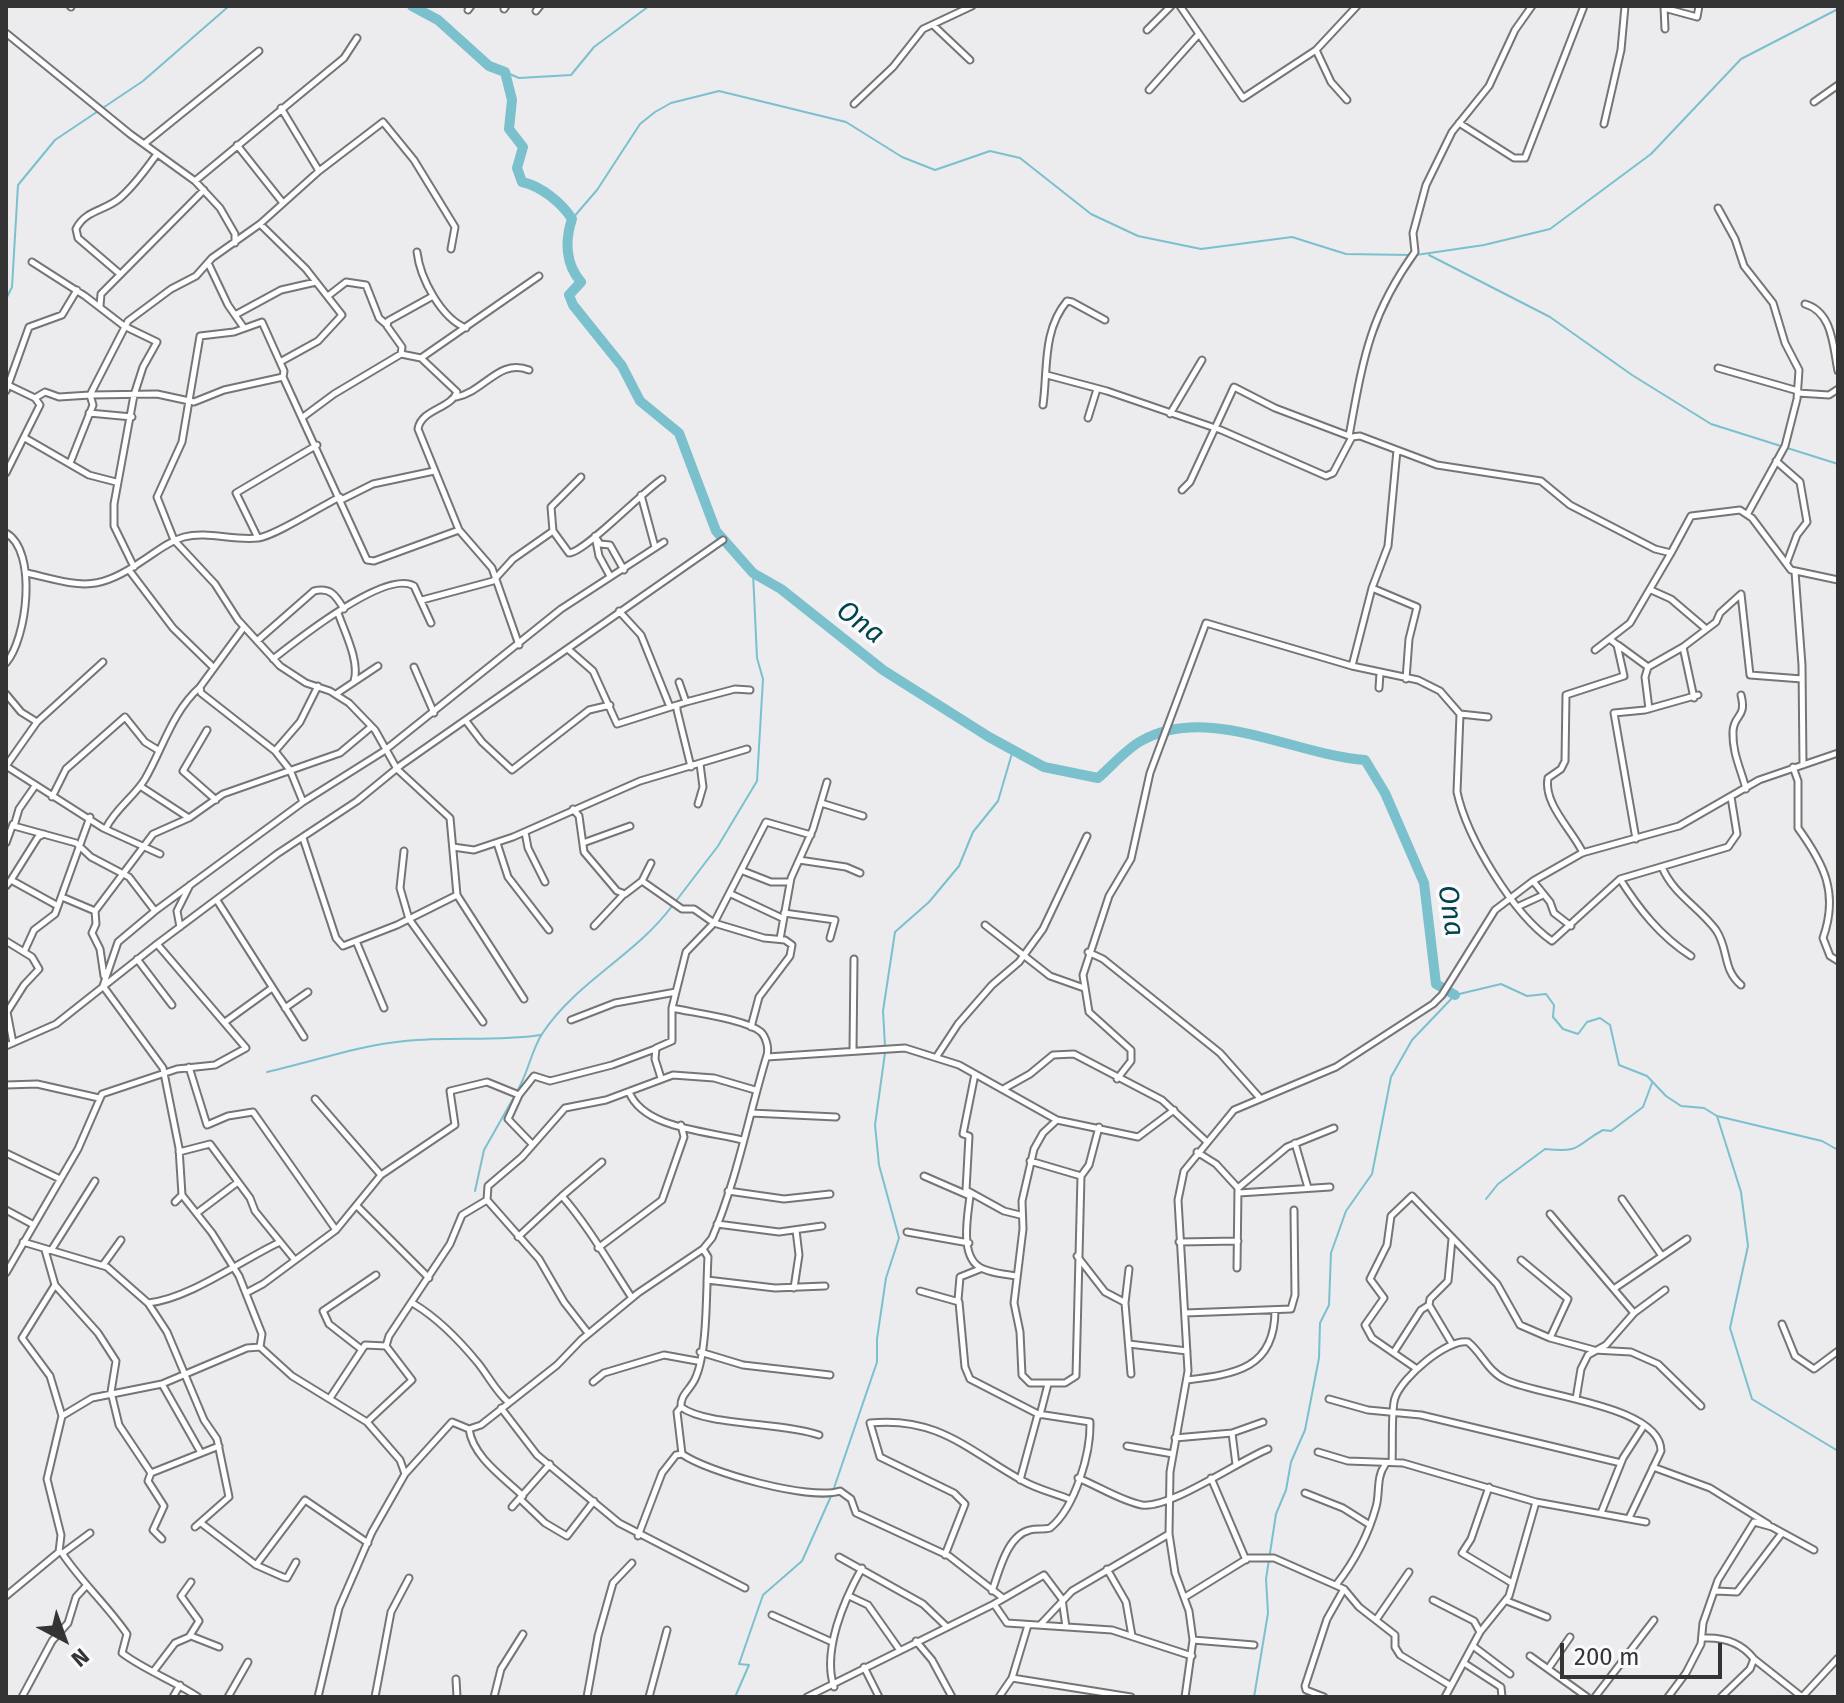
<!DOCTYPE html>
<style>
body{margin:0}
#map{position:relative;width:1844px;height:1703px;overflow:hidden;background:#ecebee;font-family:"Fira Sans",sans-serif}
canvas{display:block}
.frame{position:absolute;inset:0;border:8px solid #343435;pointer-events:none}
.north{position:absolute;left:24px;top:1599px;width:80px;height:80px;-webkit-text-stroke:6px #faf9fc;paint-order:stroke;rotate:139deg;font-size:22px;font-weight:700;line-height:32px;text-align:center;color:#343435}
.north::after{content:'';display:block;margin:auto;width:28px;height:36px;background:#343435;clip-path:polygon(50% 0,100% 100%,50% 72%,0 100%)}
.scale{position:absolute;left:1560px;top:1643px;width:162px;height:36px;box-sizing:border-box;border:4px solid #343435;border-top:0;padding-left:10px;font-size:24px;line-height:28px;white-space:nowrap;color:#343435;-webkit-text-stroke:6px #faf9fc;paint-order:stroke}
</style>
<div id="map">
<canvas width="1844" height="1703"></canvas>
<div class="frame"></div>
<div class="north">N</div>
<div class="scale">200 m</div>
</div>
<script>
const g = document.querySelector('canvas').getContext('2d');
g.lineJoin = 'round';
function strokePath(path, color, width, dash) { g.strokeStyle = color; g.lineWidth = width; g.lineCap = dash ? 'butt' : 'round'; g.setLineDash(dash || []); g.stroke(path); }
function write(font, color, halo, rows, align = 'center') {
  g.font = font + ' "Fira Sans",sans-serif'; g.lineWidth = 7; g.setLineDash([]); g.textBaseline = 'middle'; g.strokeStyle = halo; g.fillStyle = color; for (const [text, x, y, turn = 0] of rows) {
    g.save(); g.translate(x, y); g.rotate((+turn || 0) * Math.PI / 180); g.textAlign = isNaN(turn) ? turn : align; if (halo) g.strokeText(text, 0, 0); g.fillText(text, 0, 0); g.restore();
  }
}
strokePath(new Path2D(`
 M505,72L519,78L571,75L594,47L649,6
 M572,219L597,190L640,124L655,112L671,103L719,91L846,122L902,157L935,170L990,151L1020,158L1091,214L1138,236L1201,249L1292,237L1346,254L1410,255
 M1416,255L1484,245L1550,229L1651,154L1741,59L1838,9
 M1429,255L1550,317L1632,375L1711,424L1838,464
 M6,299L12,287L18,185L55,140L143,81L229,6
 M676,901L718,846L757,781L763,679L757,658L753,573
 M885,1046L883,1011L895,932L929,902L959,866L973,832L998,801L1013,750
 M267,1072C312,1062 360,1045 405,1041C451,1036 495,1042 540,1035
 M517,1091C528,1074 531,1051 542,1034C576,982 636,955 672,906
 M1717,1116L1741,1192L1748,1246L1730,1328L1752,1399L1838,1451
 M475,1191L484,1150L514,1097
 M1486,1199L1498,1184L1545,1149C1583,1153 1575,1145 1603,1130L1611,1131L1643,1107L1652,1083
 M834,1488L877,1362V1339L886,1278L899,1238L879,1165L875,1125L885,1053
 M735,1697L749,1665L739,1664L763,1595L802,1561L832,1494
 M1254,1697L1268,1613L1266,1579L1276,1514L1286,1490L1291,1462L1305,1430L1319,1358L1320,1323L1329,1305L1331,1253L1346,1211L1372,1174L1391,1077L1412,1040L1455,995L1501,984L1527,996L1546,994L1554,1005L1553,1017L1563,1029L1578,1034L1587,1022L1600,1018L1610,1025L1619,1065L1647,1076L1666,1096L1681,1106L1704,1108L1717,1116L1822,1141L1838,1150`), '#7bc0cd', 2);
strokePath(new Path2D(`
 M412,6L438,20L489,66L505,72L512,100L509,129L523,147L517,168L522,182C541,186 562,203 572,219C565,240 565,264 581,282L569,295L573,305L622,366L640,401L679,433L716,531L753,573L781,589L883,670L989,737L1044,767L1098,778C1112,766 1125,750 1141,741C1208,703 1294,755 1365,760L1385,793L1424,883L1436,984L1455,995`), '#7bc0cd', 10);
const minor = new Path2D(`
 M70,6L71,7
 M1180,6L1243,98L1316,50
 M1664,7L1665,29
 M1664,8L1697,17L1699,6
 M504,9L506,6
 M468,10L471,6
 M536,11L540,6
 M933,25L970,60
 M1147,30L1171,6
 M6,33L130,134L195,181L220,208L235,234V243
 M1149,90L1199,34
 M1347,100L1331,82L1316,50L1357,6
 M1814,102L1838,85
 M854,104L893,67L923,29L972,6
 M281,108L319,171
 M1459,123L1514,158H1525L1584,6
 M1604,124L1621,50L1625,6
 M144,144L259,51
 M237,145L283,203
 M195,181L344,58L357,38
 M1718,208L1735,239L1744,266L1773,303L1785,343L1799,370L1797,399L1785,446L1748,513
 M260,224L306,269L342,315L318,341L280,362
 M417,252C420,278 441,318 466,328
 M32,262L85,296L124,326L157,342L143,367L134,395L114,504V526L134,567
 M209,265L228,305L244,328
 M120,274L78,238L76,229C85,210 105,211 120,198C135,185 146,169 157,154
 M328,296L346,282L366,285L379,318L387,325
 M1805,304C1833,312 1833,347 1838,371
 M100,306L101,294L204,190
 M235,315L281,290L316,282
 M401,354L402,347L387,326L388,321L433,296
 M421,358L539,276
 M1718,368L1798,391
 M1047,375L1107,391L1221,430L1326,476L1333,473L1352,437L1360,436L1437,465L1541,481L1570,505L1655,549L1671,553L1691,516L1740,510L1752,518L1791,570L1838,580
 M283,377L224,390L194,402L157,394L90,395L128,321L171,289L196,276L212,258L260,224L319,171L383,122L414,160L455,227L451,249
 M6,391L29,327L62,315L77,290
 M1798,393L1829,395L1838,389
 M456,397C484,392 499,358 529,370
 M35,398L45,392L59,397L90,395L93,405L70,463
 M1043,405C1048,370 1042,331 1067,301L1072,302L1105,320
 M89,413L132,417
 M1170,414L1202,360
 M303,417L334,394L401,354L421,358L457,392C451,409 421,409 418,429L459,530L492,568L519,645
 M1088,418L1097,389
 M1349,436C1363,360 1369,316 1415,252L1413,233L1426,185L1452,132L1489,86L1515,30L1532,6
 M25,438L89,475L116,482
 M1776,461L1800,482L1807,522L1797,535L1787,562
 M6,473L40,405L35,398L10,386
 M581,477L551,507L553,531L569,553C584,553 641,493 662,479
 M1182,490L1190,482L1234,387L1275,408L1349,436
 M641,495L655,547
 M341,500L373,484L434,471
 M459,530L374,561L367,560L283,377L284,371L262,322L234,332L200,336L182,442L157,497L174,540L215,584L238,620L280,666L306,683L330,691L349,703L375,730L397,769L450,818L457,895L524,999
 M6,533C38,551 27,639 6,663
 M258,538L236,493L317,445
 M129,570L173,628L214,668
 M1795,572L1802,665L1803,765
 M27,573C79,585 95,594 142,561C156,552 169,541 184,537C207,531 234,541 258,538C275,536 321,506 340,497
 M610,576L599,556L595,536L600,544L610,545L624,570
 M1372,588L1417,607L1409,639L1406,679
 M1651,590L1671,599L1705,628
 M422,600L493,581L513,559L553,531
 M619,611L641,635L670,707
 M338,613C345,633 360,662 354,681
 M244,627L200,687L201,693L275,751L290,770L303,802
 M257,641L314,591C331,587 336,596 344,609
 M1618,645L1648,667
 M569,650L593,671L617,724L677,705
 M1595,650L1630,623L1671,553
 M273,659C297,640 386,569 414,586L431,623
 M1352,666L1372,588L1388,546L1397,450
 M414,667L434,713
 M679,682L686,702L677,705V710L691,767
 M1379,688L1380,673
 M6,694L21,712L37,722
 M336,694L378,666
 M1741,695C1747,718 1734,714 1733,731C1732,753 1741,769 1746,789
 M1694,698L1683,647L1716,622L1720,613L1741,594L1750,675L1802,679
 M686,702L735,689L750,690
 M1649,709L1645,677L1648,667L1683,647
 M1460,714L1457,792C1467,838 1513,914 1552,941L1620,879L1728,847L1737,834L1731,797
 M466,721L482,742L512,770L589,710L610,705
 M207,730L183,771L216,800
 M275,751L300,722L318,686
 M6,766L103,828L160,854
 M6,766L37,722L103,662
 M1793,767L1798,781V828C1824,864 1839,893 1823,938L1830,956L1838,961
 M35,786L19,809L14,826L76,843L91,857L129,877L155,911
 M140,786L189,818
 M52,797L66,769L125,717L145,742L158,750
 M821,803L863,816
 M698,804L703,787L700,764
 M573,809L579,816L584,852L617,891L625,894L642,881L651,863
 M106,828C116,808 134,797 145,779C163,748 172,712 200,687
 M525,832L528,848L545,882
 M303,838L336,938L343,946L397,925L457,895
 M1636,839L1614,713L1645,710L1698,695
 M6,843L13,824
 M497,843L508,877L549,930
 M583,843L630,826
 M453,847L474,850L513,837L640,781L747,749
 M404,851L400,888L409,919L483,1022
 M1583,853C1573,831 1543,804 1548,778L1561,769L1565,761L1566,695L1624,676L1617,645L1611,640
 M799,860L846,867L860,873
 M1662,867C1673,894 1699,907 1716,930C1729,949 1722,969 1741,985
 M743,871L771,882H790
 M1620,879C1639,909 1660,936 1691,956
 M11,880L38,837L44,834
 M642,881L682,909H694L714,923L764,938L785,940L792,945L790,956L759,997L751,1027
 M1533,881L1550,902L1554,913L1571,926
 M6,886L11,880L58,906
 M731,894L782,918
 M62,897L95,911
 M218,902L304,1037
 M1517,907L1541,896
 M784,913L835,920L830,938
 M985,925L1050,976L1084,988
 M594,926L624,894
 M180,927L177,911L190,885
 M780,939L791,878L813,829L827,782
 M6,941L32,957L39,969L24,985L7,1012L13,1043
 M356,941L384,1008
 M24,952L34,930L55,914L90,817
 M1088,952L1103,959L1220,1053L1259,1097
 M137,959L172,1005
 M104,976L100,949L92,933L96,924L95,911L153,834L189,818L223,794L340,753L371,727
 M285,1008L308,992
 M571,1020L615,1003L676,992
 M225,1022L272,988
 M6,1046L56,1024L157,944L277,854L357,801L401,765L723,540
 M853,1051L854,959
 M937,1056L958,1024L992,985L1019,962L1043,929L1087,836
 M767,1057L905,1048L959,1065L1057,1120L1138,1137L1174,1110
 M189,1067L207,1125L228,1116L253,1112L336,1230
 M975,1074L963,1134L969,1136L966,1190L1004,1211L1020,1215
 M661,1078L655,1059L656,1048L672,1041V1008L686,952L714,923L766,822L811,835
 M1117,1079L1131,1061V1050L1089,1012L1083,975L1109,896L1131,859L1150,773L1206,623L1352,666L1418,680L1440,691L1460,714L1488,717
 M6,1085L37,1084L99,1098
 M1005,1088L1030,1074L1053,1055L1074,1054L1162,1100L1206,1141
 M629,1092C644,1129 708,1131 742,1140
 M315,1099L381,1175
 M751,1113L836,1117
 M1057,1120L1043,1133L1034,1149L1022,1201L1023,1229L1014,1303L1020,1332L1022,1375L1030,1383H1065L1076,1376L1081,1176L1089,1165L1099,1127
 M1295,1143L1308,1188
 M532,1144L508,1119L519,1095L534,1076L550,1081L612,1065L655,1049
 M179,1152L210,1144L250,1198L255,1211L294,1259
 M1197,1152L1216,1164L1238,1188L1237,1268
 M6,1153L60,1179
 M1030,1161L1081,1176
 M602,1162L562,1196C589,1227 609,1263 632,1298
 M924,1176L970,1196C968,1214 960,1253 978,1266C987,1273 1005,1274 1016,1276
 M1238,1188L1287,1147L1334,1128
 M728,1191L784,1199L830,1194
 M1239,1193L1330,1187
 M1622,1199L1662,1256
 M175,1202L182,1195
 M358,1207L429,1278
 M6,1210L32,1224
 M197,1213L238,1182
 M1550,1214L1634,1313
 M717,1224L779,1232L822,1226
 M907,1232L969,1243
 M518,1237L562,1196
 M23,1242L107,1267L148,1303L167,1332L204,1420L217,1439L229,1497L195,1527
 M1179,1242L1238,1241
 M598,1248L662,1200L684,1137L681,1125
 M52,1249L95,1181
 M703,1249L708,1257C706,1289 708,1352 695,1379C690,1390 680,1395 681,1407C706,1426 782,1422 819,1435
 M45,1250L55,1285L22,1338L50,1376L62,1416
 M1077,1256L1105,1292L1124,1302
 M1521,1260L1568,1299L1550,1338
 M103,1265L121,1240
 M1129,1269L1125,1303L1131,1374
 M6,1273L78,1149L102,1094L177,1069L215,1065L246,1048L157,944
 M707,1280L775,1288L825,1286
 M55,1285L98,1333L116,1361L111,1392L119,1425L151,1473L148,1481L164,1506L153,1530L162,1539
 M794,1288L799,1255L796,1230
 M1615,1288L1687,1239
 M920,1291L959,1302L965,1367L970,1379L1038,1414L1090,1422C1091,1453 1075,1508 1050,1528C1043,1530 1036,1528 1030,1530C1007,1535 999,1572 992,1591
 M246,1293L263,1284L336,1230L381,1175L455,1125L450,1091L487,1082L519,1095
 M958,1300L960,1277L980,1269
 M148,1303C189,1299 240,1261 278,1243
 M414,1304C439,1319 459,1340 478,1363C489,1377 495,1390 508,1402
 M1185,1313L1291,1309L1295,1295L1294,1210
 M1782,1324L1795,1356L1814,1369L1838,1351
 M588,1333L564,1302L539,1259L487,1200L488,1186L522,1157L565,1108L606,1100L673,1075L714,1078L755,1090
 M1451,1342L1429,1305L1430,1299L1448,1281L1452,1239
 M1129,1344L1187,1351
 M260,1347L262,1334L239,1276L212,1233L182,1195L179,1148L163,1068L103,986L118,942L155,911L303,802L384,751L561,609L664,542
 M361,1349L329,1324L323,1311L376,1275
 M700,1352L743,1365L830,1375
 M1394,1352L1421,1310L1429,1305
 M1417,1369L1372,1338L1365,1325L1384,1298L1370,1279L1387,1245L1391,1216L1412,1196L1497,1284L1520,1325L1550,1338L1594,1350L1631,1352L1658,1364L1701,1406
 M1187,1380C1235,1374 1275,1369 1275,1310
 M593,1382L604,1373L664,1355L697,1361
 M162,1384L200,1451
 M330,1398L365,1345L386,1346
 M1329,1399L1368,1410L1421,1415L1621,1463
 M1576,1399L1581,1369L1588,1355L1606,1345L1634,1313L1665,1290
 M681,1407L677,1412L682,1454C707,1472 810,1501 840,1491L851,1499L856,1513L949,1556L1003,1598
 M501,1408L537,1455L619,1523L745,1588
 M1040,1415L1048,1384
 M367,1422L412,1380L386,1346L389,1336L450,1244L462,1215L487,1200
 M469,1429C473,1457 503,1477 523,1496
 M1232,1433L1236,1465
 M1175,1438L1232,1433L1263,1422
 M1127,1446L1173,1454
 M1318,1452L1348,1461L1403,1463L1536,1502L1646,1522
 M1392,1462C1393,1447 1391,1408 1395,1398C1402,1377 1447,1339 1468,1342C1482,1353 1488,1372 1506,1380C1537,1396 1661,1405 1661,1451L1629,1518
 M1653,1467L1710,1488L1768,1524
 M151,1473L219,1446
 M405,1474L452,1422L469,1429L481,1425L557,1365L581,1340L638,1293L703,1249L712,1238C737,1180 749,1114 767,1055C769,1048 766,1037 761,1032C745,1019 694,1013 672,1008
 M1078,1478C1098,1486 1121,1501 1142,1505C1170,1509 1238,1461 1268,1449
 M1211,1478L1246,1560
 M1020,1480L1038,1414
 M1489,1487L1471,1539L1462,1553L1512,1583
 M1305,1493L1343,1508L1370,1525
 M520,1499L545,1523L567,1536L594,1501
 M512,1507L550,1464
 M1601,1513L1623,1458L1643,1427
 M201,1523L256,1565L283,1577L287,1578L296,1562
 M638,1536L662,1473L676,1455L682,1454
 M62,1553C82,1583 107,1605 127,1634L122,1653C146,1671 173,1680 198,1697
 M63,1553L90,1533
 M945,1555L965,1504L954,1493L880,1457L870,1423C938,1416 969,1451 1023,1481C1037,1489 1054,1493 1069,1499
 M839,1557L923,1604L947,1627
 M256,1565L305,1500L368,1543
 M1107,1569L1126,1602L1132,1636
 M1336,1585C1354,1562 1368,1536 1376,1507C1380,1494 1376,1477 1385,1465
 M1716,1591L1737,1592L1782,1533
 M6,1596L59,1552L61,1535L47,1479L62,1416L92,1398L162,1384L247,1348L260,1347L292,1376L367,1422L400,1460L405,1474L372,1532L339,1608L318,1697
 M849,1596L868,1605L899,1649
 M1185,1597L1248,1558H1274L1344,1589L1359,1607L1395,1635V1647L1400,1655L1451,1686
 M1433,1600L1474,1621L1480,1632
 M1507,1601L1547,1617
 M994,1604L1007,1623L1112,1630L1192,1656
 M772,1615L832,1642
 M1376,1620L1409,1572
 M1041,1624L1072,1591L1169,1534
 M191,1636L219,1647
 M1703,1638C1723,1637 1742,1643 1754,1659L1750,1669L1721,1697
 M1193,1640L1254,1645
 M916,1641L932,1660L952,1697
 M1473,1646L1510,1674
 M1530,1656L1587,1697
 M1754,1659L1802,1697L1838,1658
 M1464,1663L1501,1687L1502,1697
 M864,1667L879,1697
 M1548,1669L1570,1637
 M153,1672L175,1643L189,1637L199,1621L181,1596L191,1582
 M1012,1678L1131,1697
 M456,1679L457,1697
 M834,1687C822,1651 844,1600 862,1568
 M22,1697L52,1641L68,1623L76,1597L86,1586
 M173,1697L180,1685
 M228,1697L248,1662
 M375,1697L391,1612L409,1578
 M494,1697L501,1669L523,1634
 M587,1697L598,1636L613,1583L632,1563
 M649,1697L667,1630
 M807,1697L994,1604L1044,1575L1062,1599L1066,1627
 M999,1697L1012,1678L1028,1625
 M1185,1697L1193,1640L1189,1611L1175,1573L1169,1534L1170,1472L1188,1371L1178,1200L1184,1171L1234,1110L1336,1067L1433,1004L1442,995L1495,910L1533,881L1582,853L1679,826L1759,780L1838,753
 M1324,1697L1306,1690L1305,1686L1327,1619L1344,1589
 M1445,1697L1480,1632L1509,1596L1536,1502
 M1595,1697L1654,1620
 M1668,1697L1686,1673L1701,1644L1703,1623L1718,1580L1754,1522L1772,1527L1814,1550`);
strokePath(minor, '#757477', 9);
strokePath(minor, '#fff', 5);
write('italic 28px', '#00434c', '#faf9fc', [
 ["Ona",860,623,37],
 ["Ona",1450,911,81]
]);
</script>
